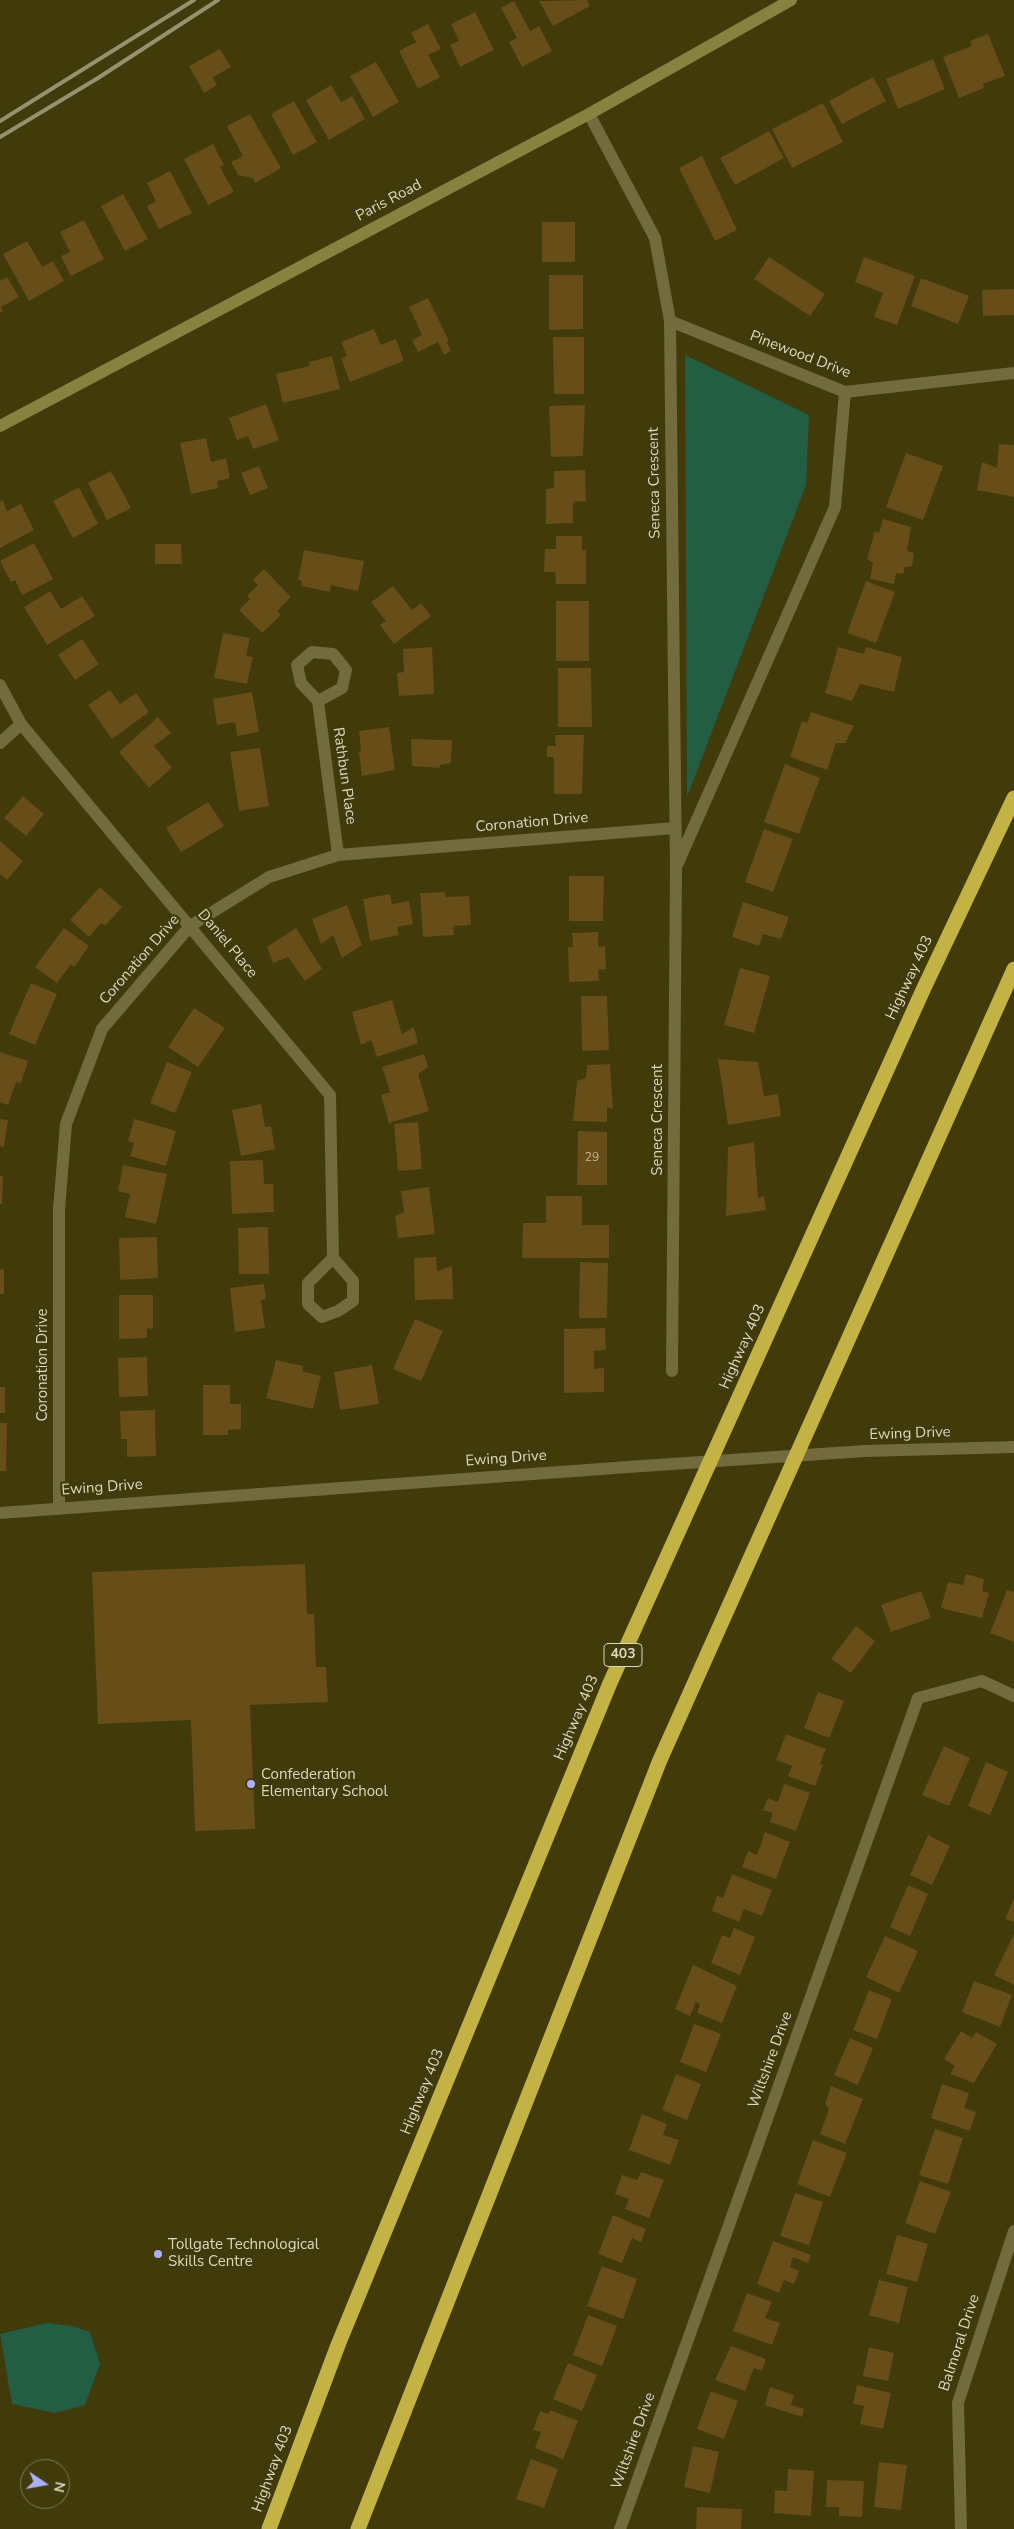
<!DOCTYPE html>
<style>
body{margin:0}
#map{position:relative;width:1014px;height:2529px;overflow:hidden;background:#413a0a;font-family:"Nunito Sans",sans-serif}
canvas{display:block}
.north{position:absolute;left:20px;top:2459px;width:50px;height:50px;box-sizing:border-box;background:#413a0a;border:1px solid #7f7953;border-radius:50%;rotate:102deg;font-size:14px;font-weight:700;line-height:20px;text-align:center;color:#dbd8c0}
.north::after{content:'';display:block;margin:auto;width:18px;height:22px;background:#acaffb;clip-path:polygon(50% 0,100% 100%,50% 72%,0 100%)}
</style>
<div id="map">
<canvas width="1014" height="2529"></canvas>
<div class="north">N</div>
</div>
<script>
const g = document.querySelector('canvas').getContext('2d');
g.lineJoin = 'round';
function fill(path, color) { g.fillStyle = color; g.fill(path, 'evenodd'); }
function strokePath(path, color, width, dash) { g.strokeStyle = color; g.lineWidth = width; g.lineCap = dash ? 'butt' : 'round'; g.setLineDash(dash || []); g.stroke(path); }
function write(font, color, halo, rows, align = 'center') {
  g.font = font + ' "Nunito Sans",sans-serif'; g.lineWidth = 4.5; g.setLineDash([]); g.textBaseline = 'middle'; g.strokeStyle = halo; g.fillStyle = color; for (const [text, x, y, turn = 0] of rows) {
    g.save(); g.translate(x, y); g.rotate((+turn || 0) * Math.PI / 180); g.textAlign = isNaN(turn) ? turn : align; if (halo) g.strokeText(text, 0, 0); g.fillText(text, 0, 0); g.restore();
  }
}
fill(new Path2D(`
 M685,355L809,415L806,485L687,797Z
 M47,2323L72,2326L90,2332L100,2364L85,2405L55,2413L12,2404L0,2334Z`), '#235e44');
fill(new Path2D(`
 M587,0L590,6L553,26L539,1Z
 M514,1L530,31L539,26L552,51L522,67L509,42L517,38L501,8Z
 M475,12L494,50L460,67L450,45L459,41L451,24Z
 M428,24L441,49L428,55L440,77L418,89L399,51L416,42L411,33Z
 M988,34L1005,76L983,84L984,88L959,98L943,57L972,46L970,41Z
 M220,49L231,67L213,77L217,85L204,93L189,66Z
 M933,59L945,89L898,109L886,79Z
 M376,62L399,102L373,117L350,76Z
 M873,77L886,101L842,124L829,101Z
 M331,85L341,102L352,96L365,119L329,140L306,100Z
 M294,101L317,142L293,155L271,114Z
 M823,103L843,142L792,168L772,129Z
 M250,114L281,168L255,183L253,178L238,175L231,162L243,156L227,126Z
 M769,131L784,158L735,185L720,158Z
 M213,144L224,165L220,167L234,192L208,205L184,159Z
 M702,156L737,230L715,241L679,168Z
 M170,171L192,213L159,229L147,206L156,201L147,183Z
 M123,194L148,239L125,251L101,206Z
 M84,220L104,259L71,276L61,256L70,252L60,232Z
 M542,222H575V262H542Z
 M27,241L42,267L53,261L64,281L29,301L3,254Z
 M769,257L825,294L810,316L754,279Z
 M864,257L915,276L897,325L874,317L883,293L855,282Z
 M549,275H583V329L549,330Z
 M7,277L19,297L1,307L3,311L0,313V281Z
 M921,278L969,296L958,324L911,306Z
 M1014,289V315L983,316L982,290Z
 M428,298L449,341L447,342L451,351L444,355L438,342L418,352L412,340L422,335L409,307Z
 M374,329L381,345L396,339L404,361L350,382L341,358L347,356L341,342Z
 M553,337H584V394H554Z
 M332,356L340,389L283,403L276,374L310,366L309,362Z
 M266,404L279,440L253,449L248,436L237,440L229,418Z
 M585,405L583,456L551,457L549,406Z
 M206,438L211,462L226,458L230,478L217,481L218,488L191,494L180,443Z
 M999,444L1014,445V497L977,490L982,462L997,468Z
 M906,453L943,466L923,520L886,507Z
 M259,466L268,488L250,495L241,473Z
 M585,470L586,501L573,502V523L546,524V489L554,488V471Z
 M111,471L131,508L107,520L88,483Z
 M79,487L98,524L73,538L53,501Z
 M3,501L7,511L21,504L34,530L0,548V502Z
 M883,519L911,527L907,551L914,553L912,566L905,567L903,574L896,573L894,584L870,579L873,563L867,559L875,531L879,533Z
 M556,536H582V550H586V584H556L555,572H544L545,549H556Z
 M34,543L53,579L22,595L15,580L11,582L0,561Z
 M155,544H181L182,564H155Z
 M304,550L364,561L358,591L331,585L330,592L301,586L302,581L298,580Z
 M264,569L291,597L277,611L281,615L262,633L239,610L250,599L247,596L258,585L253,580Z
 M866,581L895,592L876,643L847,633Z
 M393,586L412,610L421,603L431,616L394,644L380,625L386,621L371,602Z
 M50,591L61,609L82,596L95,616L47,645L24,607Z
 M556,601H589V661H556Z
 M223,633L250,638L246,656L253,657L247,684L214,678Z
 M82,639L99,664L75,680L58,655Z
 M432,647L434,694L399,696L397,673L404,672L403,649Z
 M838,647L864,654L866,647L902,657L894,692L860,684L852,701L825,693Z
 M558,668H591L592,727H558Z
 M110,690L120,704L136,693L149,712L112,739L88,705Z
 M252,692L259,732L237,736L235,722L217,725L213,699Z
 M811,712L854,726L845,743H836L827,770L790,757L802,721L807,723Z
 M158,717L171,733L154,746L172,768L149,788L119,752Z
 M389,727L395,770L362,776L359,752L361,751L359,731Z
 M555,735H584L582,794H554V757H547V746H556Z
 M411,739L452,740L451,763L440,765V768L412,766Z
 M260,748L269,806L239,811L230,752Z
 M785,764L820,778L799,834L764,822Z
 M23,796L44,814L26,836L4,818Z
 M208,802L224,826L181,852L166,828Z
 M764,829L793,839L773,892L745,882Z
 M0,841L23,861L7,880L0,874Z
 M569,876H604L603,921H569Z
 M100,887L122,907L105,926L101,923L89,937L70,920Z
 M445,892L446,897L469,896L471,925L453,926L454,935L423,937L420,893Z
 M390,894L392,904L409,901L413,924L397,927L399,935L370,941L363,899Z
 M743,902L789,917L781,939L763,934L759,946L732,937Z
 M347,905L362,945L342,958L333,935L321,944L312,919Z
 M64,928L89,946L74,967L71,964L57,983L35,967Z
 M296,928L322,969L305,981L288,957L273,963L267,947Z
 M598,932V947L605,946L606,969L598,970L599,981L569,982L568,947H573L572,933Z
 M740,968L770,976L754,1033L724,1025Z
 M31,983L57,994L35,1045L9,1034Z
 M581,996H607L609,1050L582,1051Z
 M392,1000L402,1034L414,1027L418,1043L377,1057L371,1040L361,1045L352,1012Z
 M194,1008L225,1028L198,1067L168,1047Z
 M0,1052L28,1061L21,1083L16,1082L8,1105L0,1102Z
 M424,1054L428,1067L418,1074L429,1111L389,1123L381,1095L390,1092L382,1067Z
 M718,1059L758,1062L764,1096L778,1094L781,1116L728,1125Z
 M167,1062L192,1072L175,1113L150,1103Z
 M610,1064L613,1109L607,1107V1122L573,1121L577,1081L586,1078L587,1065Z
 M261,1104L265,1127L271,1126L275,1149L241,1156L232,1110Z
 M0,1119L8,1120L4,1147L0,1146Z
 M134,1119L176,1131L166,1166L130,1156L134,1143L128,1141Z
 M418,1122L422,1169L398,1171L394,1124Z
 M578,1131L607,1132V1185H577Z
 M754,1142L758,1198L764,1196L766,1210L726,1216L728,1147Z
 M263,1160L264,1184H273L274,1212L232,1214L230,1161Z
 M123,1165L167,1174L156,1224L125,1217L130,1194L118,1191Z
 M0,1176H3L2,1204H0Z
 M429,1187L435,1234L398,1238L395,1216L404,1212L401,1191Z
 M546,1196H582V1225H609V1258H522L523,1223H546Z
 M268,1227L269,1274H239L238,1228Z
 M157,1237L158,1278L120,1280L119,1238Z
 M436,1257L437,1271L452,1266L453,1299L415,1300L414,1258Z
 M580,1262L608,1263L607,1318H579Z
 M4,1269V1294H0V1270Z
 M264,1284L266,1299L261,1300L265,1328L235,1332L230,1288Z
 M119,1295H153V1329L147,1328V1338L119,1339Z
 M415,1319L443,1331L421,1381L393,1369Z
 M605,1328L606,1350L594,1351V1369L604,1368V1392L564,1393V1329Z
 M147,1357L148,1396L119,1397L118,1358Z
 M276,1360L303,1366L302,1371L321,1376L313,1409L266,1398Z
 M372,1365L379,1404L340,1410L334,1372Z
 M203,1385H230V1404H241V1429L228,1430V1435H203Z
 M0,1387H5V1413H0Z
 M155,1410L156,1456L127,1457V1439H121L120,1411Z
 M0,1423H7L6,1471H0Z
 M305,1564L307,1614H314L316,1667H326L328,1702L250,1705L255,1829L195,1831L191,1720L98,1724L92,1572Z
 M966,1574L984,1579L982,1591L989,1593L982,1618L941,1608L948,1582L963,1585Z
 M1007,1590L1014,1592V1642L990,1633Z
 M921,1591L931,1618L891,1632L881,1605Z
 M856,1626L875,1641L851,1673L831,1659Z
 M818,1692L844,1701L829,1738L804,1728Z
 M786,1734L826,1749L820,1764L823,1765L815,1786L788,1776L792,1766L776,1760Z
 M944,1746L970,1758L949,1806L922,1795Z
 M986,1762L1008,1772L990,1815L968,1806Z
 M784,1784L810,1793L796,1831L770,1822L773,1813L763,1810L768,1798L778,1802Z
 M765,1832L790,1842L776,1879L742,1867L748,1851L757,1855Z
 M928,1835L950,1846L932,1885L910,1875Z
 M732,1874L772,1890L762,1916L744,1909L739,1922L712,1911L717,1896L723,1898Z
 M908,1885L928,1894L910,1936L890,1927Z
 M1014,1898V1922L1005,1919Z
 M734,1928L755,1937L740,1975L711,1963L722,1935L730,1938Z
 M1014,1934V1985L994,1975Z
 M885,1936L918,1951L899,1993L866,1977Z
 M693,1965L737,1986L722,2023L697,2013L700,2004L696,2002L690,2016L675,2009Z
 M974,1981L1012,1995L1000,2027L962,2012Z
 M869,1990L892,1999L877,2039L853,2030Z
 M694,2024L721,2034L706,2072L680,2062Z
 M961,2031L972,2038L976,2032L997,2044L974,2083L950,2074L955,2066L944,2059Z
 M850,2038L873,2048L858,2085L834,2075Z
 M676,2074L701,2084L687,2120L662,2110Z
 M942,2084L969,2093L964,2108L976,2112L970,2131L931,2118Z
 M831,2086L863,2099L845,2144L820,2134L829,2109L825,2104Z
 M642,2114L667,2124L663,2135L679,2140L670,2165L629,2150Z
 M935,2129L963,2138L948,2184L919,2175Z
 M813,2140L847,2153L830,2197L797,2184Z
 M641,2172L664,2180L649,2218L625,2209L629,2199L615,2194L622,2175L637,2180Z
 M920,2181L951,2192L935,2234L905,2223Z
 M795,2193L823,2202L809,2245L780,2236Z
 M613,2215L646,2229L641,2242L632,2238L622,2263L598,2254Z
 M897,2235L928,2244L917,2282L886,2274Z
 M773,2241L811,2255L808,2263L793,2257L790,2267L799,2271L794,2284L784,2280L779,2293L757,2284Z
 M602,2266L637,2279L623,2319L587,2306Z
 M879,2280L908,2287L899,2323L869,2315Z
 M747,2293L772,2302L765,2318L780,2323L772,2345L733,2331Z
 M588,2315L617,2326L602,2366L573,2355Z
 M731,2346L766,2359L762,2371L754,2368L745,2391L715,2380Z
 M869,2347L894,2353L888,2381L863,2376Z
 M568,2363L597,2375L582,2411L553,2399Z
 M857,2385L891,2393L883,2429L860,2424L864,2406L853,2404Z
 M770,2387L794,2395L791,2405L804,2409L802,2417L765,2405Z
 M711,2391L738,2401L724,2439L697,2429Z
 M550,2410L578,2421L563,2459L535,2448L541,2432L533,2430L540,2411L549,2414Z
 M693,2446L719,2452L710,2493L684,2487Z
 M531,2459L558,2469L544,2508L516,2499Z
 M879,2462L907,2465L901,2510L874,2507Z
 M788,2469L814,2471L811,2516L774,2513L775,2490L787,2491Z
 M827,2480L864,2481L862,2517L839,2516V2507H826Z
 M697,2507L742,2509L741,2529H696Z`), '#674d17');
strokePath(new Path2D(`
 M589,114L655,238L670,321L676,869L672,1371
 M670,321L845,392L1014,373
 M0,685L21,724L330,1095L333,1258L353,1281V1301L338,1311L322,1317L308,1304V1283L333,1258
 M318,701L342,688L346,670L333,654L312,652L297,665L301,683L318,701L338,855
 M0,743L21,724
 M677,865L835,507L845,392
 M59,1508V1209L66,1124L102,1029L190,926L269,877L338,855L675,828
 M620,2529L918,1698L982,1681L1014,1696`), '#716b3d', 12);
strokePath(new Path2D(`
 M0,1513L642,1466L865,1451L1014,1447
 M961,2529L958,2403L1014,2231`), '#716b3d', 12);
strokePath(new Path2D(`
 M0,426L589,114L791,0`), '#89813f', 12);
strokePath(new Path2D(`
 M269,2529L338,2345L610,1683L923,990L1014,798
 M358,2529L660,1760L1014,969`), '#c2b344', 15);
strokePath(new Path2D(`
 M0,121L194,0
 M0,137L98,78L218,0`), '#96916e', 4);
for (const [x, y, r, color] of [
 [251,1784,5,"#acaffb"],
 [158,2254,5,"#acaffb"]
]) { const dot = new Path2D(); dot.arc(x, y, r, 0, 2 * Math.PI); g.fillStyle = color; g.fill(dot); strokePath(dot, '#413a0a', 2); }
write('12px', '#beb596', null, [
 ["29",592,1158]
]);
for (const [x, y, w] of [
 [623,1655,38]
]) { const box = new Path2D(); box.roundRect(x - w / 2, y - 11.5, w, 23, 4); g.fillStyle = '#413a0a'; g.fill(box); strokePath(box, '#dbd8c0', 1); }
write('bold 14px', '#dbd8c0', null, [
 ["403",623,1655]
]);
write('15px', '#dbd8c0', '#413a0a', [
 ["Paris Road",389,201,-28],
 ["Pinewood Drive",800,355,21],
 ["Seneca Crescent",655,483,-91],
 ["Rathbun Place",344,776,82],
 ["Coronation Drive",532,823,-5],
 ["Daniel Place",227,944,50],
 ["Coronation Drive",140,960,-49],
 ["Highway 403",910,978,-65],
 ["Seneca Crescent",658,1120,-90],
 ["Highway 403",743,1347,-66],
 ["Coronation Drive",43,1365,-90],
 ["Ewing Drive",910,1434,-2],
 ["Ewing Drive",506,1459,-4],
 ["Ewing Drive",102,1488,-4],
 ["Highway 403",577,1718,-67],
 ["Wiltshire Drive",771,2060,-70],
 ["Highway 403",423,2092,-68],
 ["Balmoral Drive",960,2343,-72],
 ["Wiltshire Drive",634,2441,-70],
 ["Highway 403",273,2469,-70]
]);
write('15px', '#dbd8c0', '#413a0a', [
 ["Confederation",261,1775],
 ["Elementary School",261,1792],
 ["Tollgate Technological",168,2245],
 ["Skills Centre",168,2262]
], 'left');
</script>
